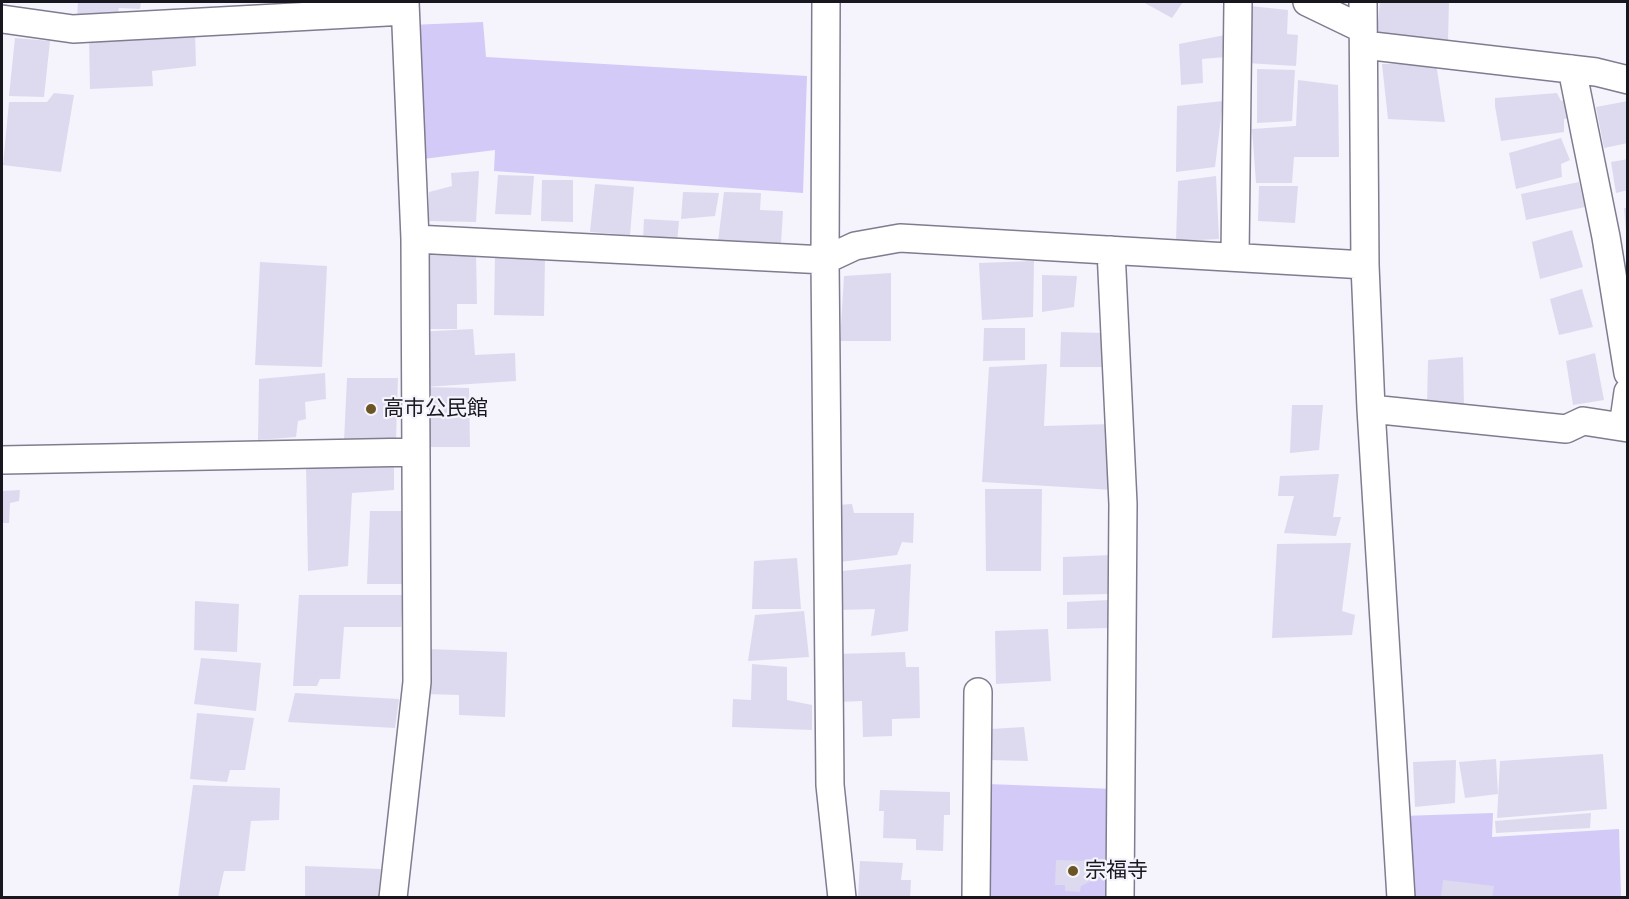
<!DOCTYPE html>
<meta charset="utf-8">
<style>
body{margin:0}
#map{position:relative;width:1629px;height:899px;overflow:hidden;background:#f5f3fc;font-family:"DM Sans",sans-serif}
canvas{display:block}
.frame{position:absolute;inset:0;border:3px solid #18161e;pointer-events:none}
</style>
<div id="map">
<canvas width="1629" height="899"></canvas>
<div class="frame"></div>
</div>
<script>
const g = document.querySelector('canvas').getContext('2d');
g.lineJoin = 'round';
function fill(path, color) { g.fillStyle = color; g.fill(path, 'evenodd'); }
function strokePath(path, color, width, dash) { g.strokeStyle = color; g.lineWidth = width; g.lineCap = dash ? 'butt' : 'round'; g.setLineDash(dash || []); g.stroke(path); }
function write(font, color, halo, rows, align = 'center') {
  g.font = font + ' "DM Sans","Noto Sans JP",sans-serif'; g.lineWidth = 4.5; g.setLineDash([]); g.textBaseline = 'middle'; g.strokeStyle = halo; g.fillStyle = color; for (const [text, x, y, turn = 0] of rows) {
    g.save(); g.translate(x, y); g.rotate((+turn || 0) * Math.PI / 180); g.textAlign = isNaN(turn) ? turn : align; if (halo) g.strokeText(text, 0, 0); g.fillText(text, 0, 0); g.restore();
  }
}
fill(new Path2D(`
 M483,22L486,57L807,76L803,193L494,171L495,150L415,160L410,25Z
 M988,784L1114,789L1112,897H990Z
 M1493,813L1492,837L1619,829L1621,897H1407L1402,816Z`), '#d3caf7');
fill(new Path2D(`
 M78,2H141L140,9L119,8L116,19L77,18Z
 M1143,2H1183L1172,18Z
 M1380,2H1449L1448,40L1377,32Z
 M1251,6L1288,10L1287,34L1298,35L1296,66L1246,63Z
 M195,32L196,66L152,71L153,86L90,89L89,38Z
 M1225,35L1226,57L1202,59L1203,83L1181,85L1179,44Z
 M15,38L50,41L44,97L9,96Z
 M1436,63L1445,122L1388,119L1382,64Z
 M1257,69L1295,70L1292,121L1257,123Z
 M1298,80L1338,85L1339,157H1294L1292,183H1256L1252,129L1296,126Z
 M54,93L74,95L61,172L3,165L9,102H47Z
 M1557,93L1561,101L1568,98L1572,118L1564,119V132L1501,141L1495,106V98Z
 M1223,101L1215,167L1176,172L1177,106Z
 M1628,101V143L1604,148L1596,107Z
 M1561,138L1570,160L1561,164L1562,177L1516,189L1509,153Z
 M1628,159V190L1616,193L1611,162Z
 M479,171L476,222L428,221L429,192L452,186L451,173Z
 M498,175L534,176L531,215L495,214Z
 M1216,176L1219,239L1176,241L1178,181Z
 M542,180H573V222L541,221Z
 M1579,182L1585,207L1526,220L1521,194Z
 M595,184L634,187L630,235L590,232Z
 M1259,186H1298L1295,223L1258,221Z
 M683,192L719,193L715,216L681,219Z
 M724,192L761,193L760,210L783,211L781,243L718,242Z
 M1624,208H1628V230H1626Z
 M644,219L679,221L677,243L643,240Z
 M1572,230L1583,267L1540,279L1532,242Z
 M476,252L477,304H457V329H425L423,253Z
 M495,257L545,258L544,316L494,315Z
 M1034,261L1033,317L982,320L979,263Z
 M260,262L327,266L322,367L255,365Z
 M891,273V341H840L844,276Z
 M1042,275L1077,276L1074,307L1042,312Z
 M1582,289L1593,327L1559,335L1550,299Z
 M984,328H1025V360L983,361Z
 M473,329L475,355L515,353L516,381L424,387L469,388L470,447H422L415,332Z
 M1061,332L1104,333L1105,367H1060Z
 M1595,353L1604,400L1573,405L1566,361Z
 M1463,357L1464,408L1427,407L1428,360Z
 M1047,364L1044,426L1111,424L1113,490L982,482L989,367Z
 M325,373L326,399L305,402L306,419L298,421L296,437L258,440L259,379Z
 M347,378H398L396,439L344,441Z
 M1292,405H1323L1319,450L1290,453Z
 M394,462V490L352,493L348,566L308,571L306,465Z
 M1339,474L1333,517H1341L1336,536L1284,533L1294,496H1278L1280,476Z
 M985,489H1042L1041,571H986Z
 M20,490L19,501L10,503L9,523H2V491Z
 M852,504L854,513H914L913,543L902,542L897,555L840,562L838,505Z
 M370,511H402L403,584H367Z
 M1351,543L1342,611L1355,615L1352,635L1272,638L1277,544Z
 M1112,555L1111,594L1063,595V557Z
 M797,558L801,609H752L754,561Z
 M911,564L908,631L871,636L875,609L838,610L842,571Z
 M299,595H403L401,627H344L340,679H320L317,686H293Z
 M1109,600V628L1067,629V602Z
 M195,601L239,604L237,652L194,650Z
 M804,611L809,657L748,661L755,615Z
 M1048,629L1051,681L996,684L995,631Z
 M428,649L507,652L505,717L459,715V695L426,694Z
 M905,652L906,667H919L920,718L892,719V736L863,737L862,701L839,702L838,654Z
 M201,658L261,663L256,711L194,704Z
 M752,664L787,667V700L812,705V730L732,727L733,699L751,700Z
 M295,693L399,699L395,728L288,722Z
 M197,713L254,718L245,770H230L227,782L190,779Z
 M1024,727L1028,761L989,760L991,729Z
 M1603,754L1607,809L1497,818L1500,761Z
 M1496,759L1498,794L1465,798L1459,762Z
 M1456,760L1455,803L1415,807L1413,762Z
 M193,785L280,788L279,820L251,821L245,871H224L218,898H178Z
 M880,790L950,792V815H944L943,851L916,850V839L883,838L884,811H879Z
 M1591,813L1590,828L1496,833L1495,821Z
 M1056,860L1092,861L1091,881L1081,886L1080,892L1065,891V885H1055Z
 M860,861L903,863L901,880H911L910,898H858Z
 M305,866L381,869L378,898H305Z
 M1443,880L1494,886L1492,898H1441Z`), '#dddaef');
const minor = new Path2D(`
 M826,2L825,260L830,785L842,898
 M1307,2L1363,29
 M1363,2L1365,265L1371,409L1401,898
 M2,19L73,29L405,11
 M1364,45L1596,72L1628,80
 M1572,69L1606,237L1628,373
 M415,239L825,260L855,246L900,238L1365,265
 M1111,250L1123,504L1120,898
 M1235,257L1238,2
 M1371,409L1566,429L1583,421L1628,428
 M1623,427L1628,392
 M2,460L416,452
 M393,898L417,682L415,239L405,2
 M976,898L978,692`);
strokePath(minor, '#807c90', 30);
strokePath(minor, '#fff', 27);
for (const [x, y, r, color] of [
 [371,409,6,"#6c5525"],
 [1073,871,6,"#6c5525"]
]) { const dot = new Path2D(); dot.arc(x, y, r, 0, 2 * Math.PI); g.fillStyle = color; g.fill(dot); strokePath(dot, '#f5f3fc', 2); }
write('21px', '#18161e', '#f5f3fc', [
 ["高市公民館",383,409],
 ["宗福寺",1085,871]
], 'left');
</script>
